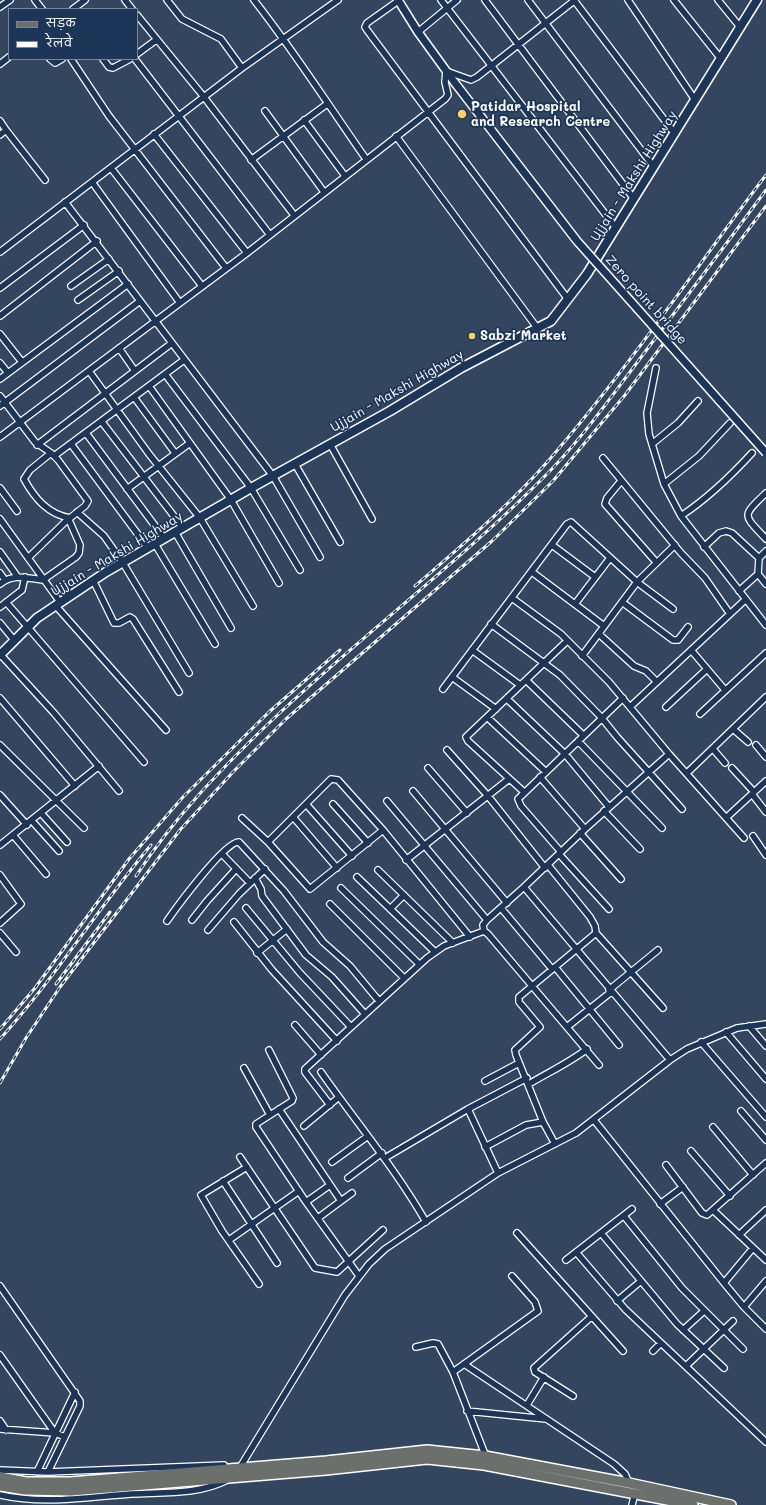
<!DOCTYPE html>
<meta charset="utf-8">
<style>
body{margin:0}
#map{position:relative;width:766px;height:1505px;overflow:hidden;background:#34455f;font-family:Mali,"Playpen Sans Deva",sans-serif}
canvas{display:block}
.legend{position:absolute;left:8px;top:8px;width:130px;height:52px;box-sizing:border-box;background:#1d3557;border:1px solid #77869a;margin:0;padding:5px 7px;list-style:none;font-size:12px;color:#fff}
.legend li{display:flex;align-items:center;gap:8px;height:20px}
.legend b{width:20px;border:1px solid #77869a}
</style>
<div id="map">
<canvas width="766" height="1505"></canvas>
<ul class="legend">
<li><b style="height:5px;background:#6c706d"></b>सड़क</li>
<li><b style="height:5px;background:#fff"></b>रेलवे</li>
</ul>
</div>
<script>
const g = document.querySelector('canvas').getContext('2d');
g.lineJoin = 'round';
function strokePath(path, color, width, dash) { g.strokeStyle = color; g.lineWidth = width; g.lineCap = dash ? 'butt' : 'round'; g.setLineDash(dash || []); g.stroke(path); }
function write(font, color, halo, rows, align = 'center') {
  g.font = font + ' Mali,sans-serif'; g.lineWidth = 3.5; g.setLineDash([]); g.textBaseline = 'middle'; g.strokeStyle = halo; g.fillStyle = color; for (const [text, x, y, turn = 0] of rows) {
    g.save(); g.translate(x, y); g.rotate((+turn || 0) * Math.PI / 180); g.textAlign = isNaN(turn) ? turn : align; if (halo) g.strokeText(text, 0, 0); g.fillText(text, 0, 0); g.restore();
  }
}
const minor = new Path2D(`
 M35,0L42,9
 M125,0L132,9
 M167,0L182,19L221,39L242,68
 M254,0C294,51 329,106 366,159
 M441,0L616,228
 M485,0L634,199
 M528,0L654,167
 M574,0L675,134
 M628,0L695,100
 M674,0L721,59
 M718,0L740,27
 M398,1L367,23L365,27L367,30L567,298
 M0,7L10,0
 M73,9L85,0
 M137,15L204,97L294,215
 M418,32L457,0
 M137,54L156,40
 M50,59L55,63L62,59
 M71,59L109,116L226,268
 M103,59L109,67L113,68L130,59
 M135,59L270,235
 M0,64L9,57
 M265,111L324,192
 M304,120L345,176
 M0,121L6,130L0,135
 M6,130L45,180
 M154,134L247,253
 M396,136L538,329
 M251,160L327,104
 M111,168L202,286
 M92,182L180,303
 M65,202L273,476L320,557
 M0,252L242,68L338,0
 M71,286L109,259
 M0,288L84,225
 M78,300L119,271
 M0,316L97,241
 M0,334L22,362
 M119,348L135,371
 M0,363L8,373
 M656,368L647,413L649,434L664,484L681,516L766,625
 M89,371L149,454L200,518L253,606
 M165,374L251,488L300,570
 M0,379L128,284
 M149,386L231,500L279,583
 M0,396L35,442L51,453L58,460L88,501L85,506L65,522L28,558
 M134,397L175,453
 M0,406L140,301
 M102,422L183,528
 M86,433L164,538
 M0,437L247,253L445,99L448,95L445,82L446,71L471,80L477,77L575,0
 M71,444L148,548
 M330,444L372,519
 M652,444L678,423L698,401
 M37,445L172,343
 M51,453L30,470L24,479C35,499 48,514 70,518
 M54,456L184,360
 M603,458L681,553L705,578L730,614
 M295,464L340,542
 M621,481L607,498L605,504L656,562
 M664,484L699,456L730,423
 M0,488L17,511
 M127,489L190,443
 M766,493C741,517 743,514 766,539
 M77,512L104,536L123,563L189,673
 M681,516C708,498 730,477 752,453
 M0,519L60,602
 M175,532L231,628
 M155,544L215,644
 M552,545L595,577
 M704,547L719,533L726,531L732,533L759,558
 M0,552L17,576
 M532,572L604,626
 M0,573L5,580
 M758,574L759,558L766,551
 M93,580L114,623H119L130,617L133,619L179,692
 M0,584C14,573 27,578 43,580L76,557L79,553L80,545L69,520
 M739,591L758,574L766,584
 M512,598L561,634L609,682L669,754L744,838
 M6,602L144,762
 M622,602L673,640H678L688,627
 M575,604L610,558
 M55,605L166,730
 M0,607L22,590L25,577
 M0,623L14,640
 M491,624L560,675L601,717L617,737L682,809
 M599,634L634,666L646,671L657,682
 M472,650L520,685
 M691,650L725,690
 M0,654L54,713L119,791
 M582,656L637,582L675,545
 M452,677L496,709
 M526,680L583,735
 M443,689L567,524L571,522L637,582L673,609
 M0,698L75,786
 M507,699L565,754L609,807
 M630,707L745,600
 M666,707L707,669
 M700,714L766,653
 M487,717L546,772
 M733,729L748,742
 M578,741L662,828
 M0,745L84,828
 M756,745L766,757
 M713,749L725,763
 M447,750L488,796L545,868
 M428,768L467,813
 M732,768L754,792
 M687,773L766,697
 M540,777L585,829
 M413,791L507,903
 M524,792L468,741L466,737L567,641
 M752,794L766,812
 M0,795L27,825
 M387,801L487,920
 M306,804L352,856
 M333,804L368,843
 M604,811L640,849
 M41,813L67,842
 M727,817L766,781
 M242,818L268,842L310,889L383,830
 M294,818L337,868
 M32,821L59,851
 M580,833L621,879
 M13,835L46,874
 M753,836L766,855
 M268,842L331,779L338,780L383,830L470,937
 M0,845L99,766
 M561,852L521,806L518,799L623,698
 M222,854L250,883
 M559,854L609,909
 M406,860L509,779
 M548,865L590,917L595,926L596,933
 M378,870L453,943
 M0,875L21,904L0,923
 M357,877L435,952
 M255,878L261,889L262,896L306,955L332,977L364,1013
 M524,887L670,1060
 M341,888L419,964
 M330,904L404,978
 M246,908L300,973L351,1027
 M501,908L552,969
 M390,909L404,895
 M192,920L207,901L236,869
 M167,921C176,908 226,840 239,842L284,891L323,942L350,966L379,1001
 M234,922L272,970L337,1041
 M208,930L239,894L265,869
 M484,931L483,925L487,920L524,887L585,829L669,754
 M0,933L16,952
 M257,953L287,929
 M555,967L619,1045
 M609,990L658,950
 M295,1025L321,1055
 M749,1026L766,1046
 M567,1027L611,992
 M726,1032L766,1079
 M701,1042L766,1117
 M269,1050L293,1098L292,1101L256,1124V1127L306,1202L359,1276
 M244,1068L270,1115
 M321,1072C356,1122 395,1168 426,1222
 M485,1081L519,1063
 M529,1084C549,1072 569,1063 587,1049
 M330,1105L305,1072V1069L427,958L444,946L484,931L488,934L599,1065
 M279,1109L341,1201L318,1218
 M468,1109L498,1173
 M741,1111L766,1140
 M594,1120L724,1283L744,1307L766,1329
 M304,1126L339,1097
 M713,1127L753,1175
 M555,1144L543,1122L516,1055L515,1050L540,1027L519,1002V997L596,933L663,1008
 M485,1147L526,1125L543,1122
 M691,1151L730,1196
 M240,1157L315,1268L337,1272L383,1230
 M385,1158L468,1109L527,1078
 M332,1162L368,1136
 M666,1165L702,1213L707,1215L766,1163
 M247,1167L201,1195L222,1231L259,1284
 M348,1178L382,1153
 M223,1181L277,1263
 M341,1201L352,1193
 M306,1202L330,1185
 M660,1204L683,1187
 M714,1211L766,1260
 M624,1216L682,1288L743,1349
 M517,1233L623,1351
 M601,1233L677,1324L724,1368
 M739,1235L766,1210
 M229,1240L299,1191
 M576,1252L625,1309L766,1442
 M566,1260L632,1209
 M724,1283L753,1248
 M0,1286L80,1401V1406L48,1472
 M617,1301L641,1281
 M744,1307L766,1281
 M683,1330L704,1311
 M416,1347L433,1343L438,1344L453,1372
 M653,1351L661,1343
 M0,1355L55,1433
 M464,1364L614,1464L625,1474L629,1483
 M686,1366L733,1321
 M573,1396L535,1372L534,1368L591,1317
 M527,1405L544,1377
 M467,1411L546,1419
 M0,1421L6,1430
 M0,1429L55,1433L65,1437
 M486,1457L453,1372L538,1311L535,1302L512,1276
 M239,1469L345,1295L369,1264L385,1249L498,1173L576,1133L670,1060L687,1049L737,1028L766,1024
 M0,1470L48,1472L224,1465
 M37,1472L75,1392
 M0,1495C43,1505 88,1497 131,1494C162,1492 199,1495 227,1480
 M632,1505L635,1493`);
const tertiary = new Path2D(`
 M398,0L418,32L455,83`);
const secondary = new Path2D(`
 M0,655L37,618L106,572L251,488L390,411L461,368L551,321L587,274L757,0`);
const primary = new Path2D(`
 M0,1477L26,1482H70L326,1461L427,1450L485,1456L629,1483L731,1505
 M0,1486L25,1490L71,1491L326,1470L427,1459L484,1465L693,1505`);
strokePath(minor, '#fff', 8);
strokePath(tertiary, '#fff', 10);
strokePath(secondary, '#fff', 11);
strokePath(primary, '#fff', 12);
strokePath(minor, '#1d3557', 5.5);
strokePath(tertiary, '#1d3557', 7);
strokePath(secondary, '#1d3557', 8);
strokePath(primary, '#6c706d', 9);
const rail = new Path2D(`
 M415,586C461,546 509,506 549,460C627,370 694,270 766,175
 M136,876C173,819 219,771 268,724C356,640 455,566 541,480C578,444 608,401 639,360C682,303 724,247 766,190
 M56,984L110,912
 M0,1029L35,988L129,859L183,797L269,712L340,650
 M0,1039C55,978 98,908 151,845
 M0,1083L26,1038L60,987L180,830L233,772L286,719L492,541L553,481L625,395L766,206`);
strokePath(rail, '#fff', 3);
strokePath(rail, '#1d3557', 1.5, [4.5]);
const tertiaryBridge = new Path2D(`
 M455,83L577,241L766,453`);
strokePath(tertiaryBridge, '#fff', 10, []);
strokePath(tertiaryBridge, '#1d3557', 7);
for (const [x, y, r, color] of [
 [462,114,5,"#ffd166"],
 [472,336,4,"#ffd166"]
]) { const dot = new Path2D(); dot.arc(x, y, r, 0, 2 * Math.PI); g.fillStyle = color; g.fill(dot); strokePath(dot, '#1d3557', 1.5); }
write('bold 13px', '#fff', '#1d3557', [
 ["Patidar Hospital",471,107],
 ["and Research Centre",471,122],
 ["Sabzi Market",480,336]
], 'left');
write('13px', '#fff', '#1d3557', [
 ["Ujjain - Makshi Highway",634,176,-58],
 ["Zero point bridge",646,300,48],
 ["Ujjain - Makshi Highway",397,391,-30],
 ["Ujjain - Makshi Highway",117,554,-31]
]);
</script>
